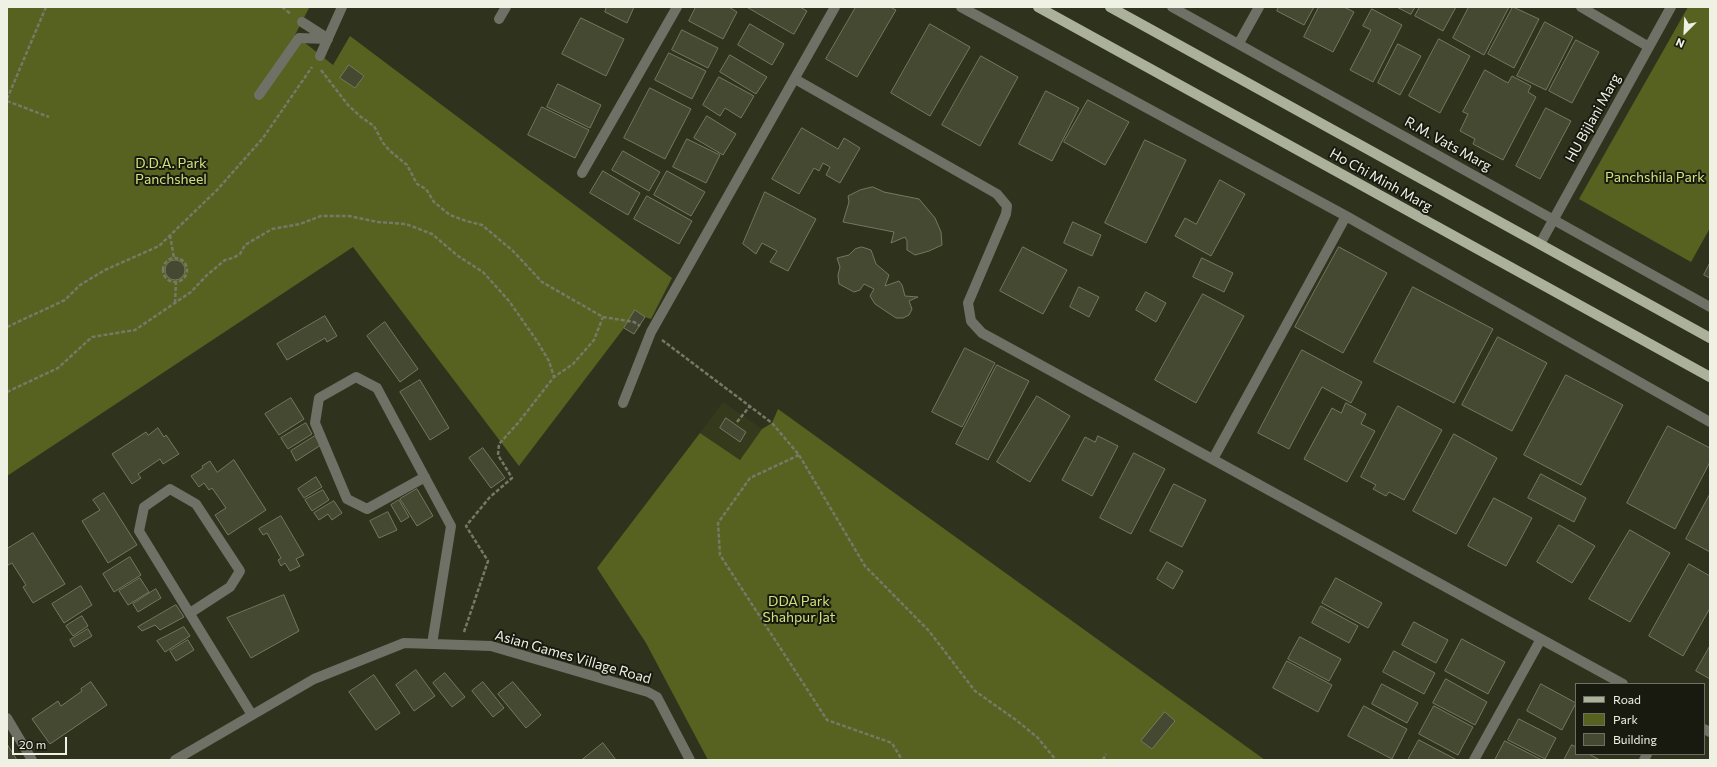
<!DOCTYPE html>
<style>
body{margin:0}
#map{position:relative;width:1717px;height:767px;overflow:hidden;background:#2f331d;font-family:Commissioner,sans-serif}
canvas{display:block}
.frame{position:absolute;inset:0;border:8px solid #eef1e3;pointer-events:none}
.legend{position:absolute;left:1575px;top:683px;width:130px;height:72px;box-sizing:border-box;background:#181a10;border:1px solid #6e7064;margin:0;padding:5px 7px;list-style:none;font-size:12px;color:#eef1e3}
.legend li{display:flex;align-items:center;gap:8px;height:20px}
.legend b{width:20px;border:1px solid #6e7064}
.north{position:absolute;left:1665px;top:12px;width:40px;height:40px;-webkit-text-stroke:3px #181a10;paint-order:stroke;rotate:204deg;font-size:11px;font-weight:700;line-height:16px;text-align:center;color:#eef1e3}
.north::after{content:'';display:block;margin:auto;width:14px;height:18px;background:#eef1e3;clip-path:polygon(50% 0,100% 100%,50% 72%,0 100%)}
.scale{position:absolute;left:12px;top:737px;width:55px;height:18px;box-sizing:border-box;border:2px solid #eef1e3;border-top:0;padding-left:5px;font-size:12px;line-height:14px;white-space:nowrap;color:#eef1e3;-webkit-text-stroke:3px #181a10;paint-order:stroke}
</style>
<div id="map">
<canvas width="1717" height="767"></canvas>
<div class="frame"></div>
<ul class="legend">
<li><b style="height:5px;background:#acb19b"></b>Road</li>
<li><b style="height:11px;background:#576120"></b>Park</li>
<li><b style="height:11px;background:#454932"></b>Building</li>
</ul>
<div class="north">N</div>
<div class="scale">20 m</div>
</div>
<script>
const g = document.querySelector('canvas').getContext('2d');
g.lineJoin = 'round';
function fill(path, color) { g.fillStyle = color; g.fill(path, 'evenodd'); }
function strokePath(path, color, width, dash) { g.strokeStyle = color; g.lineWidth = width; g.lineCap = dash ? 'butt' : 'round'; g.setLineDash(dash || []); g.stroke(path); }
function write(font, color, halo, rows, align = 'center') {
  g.font = font + ' Commissioner,sans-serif'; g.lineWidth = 4; g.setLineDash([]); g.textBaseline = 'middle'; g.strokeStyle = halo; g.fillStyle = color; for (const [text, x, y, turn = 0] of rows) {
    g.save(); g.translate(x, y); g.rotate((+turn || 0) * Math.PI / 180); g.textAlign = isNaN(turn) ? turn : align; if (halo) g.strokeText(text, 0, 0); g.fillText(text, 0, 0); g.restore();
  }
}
fill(new Path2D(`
 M723,402L762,429L740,460L700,433Z`), '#353a1d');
fill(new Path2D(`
 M7,7H307L309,8L295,35L333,65L350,36L672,278L651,319L645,317L634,334L624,328L519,466L353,247L7,476Z
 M1688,7H1710V228L1691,262L1579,199Z
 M778,409L1265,760H708L646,643L597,568L700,433L740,460L762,429L772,423Z`), '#576120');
const building = new Path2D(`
 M607,7H634L627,23L605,12Z
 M696,7H729L737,12L723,39L689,21Z
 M747,7H800L807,11L794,34Z
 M856,7H890L896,10L857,77L826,59Z
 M1279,7H1314L1304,25L1277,11Z
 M1319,7H1344L1354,12L1333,52L1304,37Z
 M1397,7H1415L1411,14Z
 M1420,7H1456L1443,31L1415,16Z
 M1469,7H1509L1484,55L1453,38Z
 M1513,7L1539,19L1514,68L1488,54Z
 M1372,9L1402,25L1373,82L1350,70L1371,30L1363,26Z
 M581,18L624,39L606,76L562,54Z
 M1545,22L1573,37L1546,90L1517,76Z
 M750,24L784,44L772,65L738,45Z
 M930,24L970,47L930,116L891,93Z
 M682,30L718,48L708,68L672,50Z
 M1439,39L1470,56L1440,113L1409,96Z
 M1576,40L1599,52L1572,103L1549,91Z
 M1398,44L1421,56L1400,95L1378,83Z
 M669,53L706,71L692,99L655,80Z
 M730,55L767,77L756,94L720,72Z
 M981,56L1018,77L980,146L942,125Z
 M349,65L364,76L355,88L340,78Z
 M1485,70L1508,83L1512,76L1531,86L1528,92L1536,97L1503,160L1473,144L1475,139L1460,131L1468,114L1463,112Z
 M719,77L754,96L741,118L725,108L720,116L703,105Z
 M558,84L601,105L590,128L547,107Z
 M650,88L691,109L665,159L624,138Z
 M1046,91L1079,108L1052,161L1019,144Z
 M1088,100L1129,122L1105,165L1064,142Z
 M542,107L589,130L575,158L528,135Z
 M1546,108L1571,121L1540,179L1516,166Z
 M707,116L736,134L723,155L694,138Z
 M802,128L838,149L844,138L860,148L840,183L826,175L830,167L823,163L819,171L814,168L799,194L772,179Z
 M687,139L720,155L706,183L673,167Z
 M1145,140L1186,160L1146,243L1105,223Z
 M623,151L660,172L649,191L612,170Z
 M603,171L640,193L628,215L590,193Z
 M667,171L705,192L691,216L654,195Z
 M1220,180L1245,194L1211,256L1175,236L1185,218L1196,224Z
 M873,187L884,192L919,199L935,218L941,232L942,245L929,251L915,255L907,250V241L905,237L891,243L894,232L843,222L849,202L848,196L860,190Z
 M765,192L816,219L788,271L770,262L777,251L762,243L756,254L743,244Z
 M647,196L692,221L679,244L634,219Z
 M1073,222L1101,235L1092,256L1064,243Z
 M862,247L871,250L876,264L889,275L885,286L899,281L902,285L905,296L918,297L909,301L912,309L909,315L903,318H896L875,304L870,296L874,289L864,284L860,290L854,292L839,284L838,275L840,267L837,258L849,255L855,249Z
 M1023,247L1067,270L1043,314L1000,291Z
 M1339,247L1387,273L1343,353L1295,327Z
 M1202,258L1233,273L1224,292L1193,277Z
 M165 270a10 10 0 1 1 20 0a10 10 0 1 1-20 0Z
 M1710,263V278L1704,275Z
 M1079,287L1099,297L1089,317L1070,307Z
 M1413,287L1493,329L1454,403L1374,362Z
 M1146,292L1166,303L1156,322L1136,310Z
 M1203,294L1244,316L1196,403L1155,380Z
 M635,310L645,317L634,334L624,328Z
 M325,316L337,336L327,342L325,338L287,360L277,344Z
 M385,322L418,369L400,382L367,336Z
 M1498,337L1547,363L1512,431L1462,405Z
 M965,348L995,363L962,427L932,412Z
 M1302,350L1362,382L1351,403L1322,387L1289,449L1258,433Z
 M997,365L1029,381L988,460L956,444Z
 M1566,375L1623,405L1581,485L1524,455Z
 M420,380L449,428L430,440L400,392Z
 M1037,396L1070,416L1030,482L997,462Z
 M291,398L304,419L279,435L265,414Z
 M1346,403L1366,414L1361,424L1375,431L1347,482L1304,459L1332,408L1341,413Z
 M1398,406L1442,430L1404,500L1389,492L1386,496L1373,489L1376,485L1361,477Z
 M726,418L746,432L740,442L720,428Z
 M306,423L312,434L288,449L281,438Z
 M1668,426L1710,448V462L1675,529L1627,503Z
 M158,428L164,437L166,435L179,454L163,464L160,459L138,474L141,478L132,484L112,454L146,432L148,435Z
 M1454,434L1497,458L1456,534L1413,511Z
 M315,436L321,445L296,461L291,451Z
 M1098,436L1118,446L1092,496L1062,480L1085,437L1095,442Z
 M483,448L505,478L491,488L469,458Z
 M1134,453L1165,469L1131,534L1100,518Z
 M234,460L266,510L228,535L215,515L226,508L212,488L209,490L204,483L199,487L191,476L203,468L202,466L210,461L217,472Z
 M1541,474L1586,498L1574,522L1528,498Z
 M316,477L322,487L304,498L298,489Z
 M1174,484L1206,500L1182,547L1150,531Z
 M417,489L433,516L417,526L400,499Z
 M323,490L329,500L312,511L305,500Z
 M104,493L137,545L108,563L82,521L100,510L93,500Z
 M1710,494V552L1686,539Z
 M1494,498L1532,518L1506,566L1468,546Z
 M399,500L409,517L401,522L391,505Z
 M334,501L342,513L332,520L328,514L319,520L314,513Z
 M388,512L397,530L379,538L370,521Z
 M281,516L304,555L296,559L300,566L290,571L285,563L281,566L278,560L281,558L267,533L263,535L259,529Z
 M1559,525L1595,546L1572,583L1537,562Z
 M1630,530L1670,553L1630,622L1589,599Z
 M33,533L65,584L33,603L23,587L26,585L12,563L8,565L7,563V549Z
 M130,557L141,575L114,592L103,574Z
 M1167,562L1183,571L1173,589L1157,579Z
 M1689,564L1710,576V608L1683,656L1649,636Z
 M140,578L149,592L128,605L119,591Z
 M1336,578L1382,603L1368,628L1322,603Z
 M81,586L92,605L64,623L52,604Z
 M156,589L161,598L138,612L133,604Z
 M284,595L299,631L251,658L227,618Z
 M176,605L184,617L160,630L155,625L142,631L138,627Z
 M1321,606L1358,626L1349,643L1312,623Z
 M82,616L88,626L73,636L66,626Z
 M1414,622L1448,640L1436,663L1402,645Z
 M184,627L190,636L165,652L157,641Z
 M88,629L92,636L74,647L70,640Z
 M1300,637L1341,659L1329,681L1288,659Z
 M1462,639L1505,662L1488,694L1445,671Z
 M188,640L194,650L176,661L170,651Z
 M1710,646V679L1696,671Z
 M1394,651L1435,673L1424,694L1383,672Z
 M1287,661L1332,685L1318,712L1273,688Z
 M416,670L435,696L414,711L396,685Z
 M445,673L465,697L452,707L433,683Z
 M374,675L400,713L376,730L349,692Z
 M1446,679L1487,702L1475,725L1433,703Z
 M91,682L107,705L50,744L32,719L58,701L61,706L82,691L81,689Z
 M483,682L504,708L493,717L472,691Z
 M513,682L541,715L526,728L498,694Z
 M1382,684L1418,703L1407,723L1372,704Z
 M1541,684L1576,703L1562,730L1527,711Z
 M1364,706L1407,729L1392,759L1348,736Z
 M1434,706L1473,727L1458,755L1419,734Z
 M1165,712L1175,721L1152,749L1141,741Z
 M1519,719L1556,738L1545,759L1508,740Z
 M1419,740L1457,760H1408Z
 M1505,741L1542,760H1495Z
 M603,743L616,760H582Z
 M7,744L17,760H7Z
 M1572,745L1576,747V754H1589L1600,760H1564Z`);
fill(building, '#454932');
strokePath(building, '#73785f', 1);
strokePath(new Path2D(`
 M282,7L291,14
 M321,70L348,105L361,117L374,126L383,143L390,151L407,165L417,184L426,189L434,202L450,215L466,221L482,225L513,251L542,282L603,317L634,322L640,326
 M7,99L46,7
 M7,101L49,117
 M170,235L174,258
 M163 270a12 12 0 1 1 24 0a12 12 0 1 1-24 0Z
 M175,303L176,281
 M7,327L65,300L80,285L105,270L159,246L217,190L263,138L312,67
 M662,340L772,423L799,455L865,566L929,631L975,691L1016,720L1037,737L1056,760
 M7,392L58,368L92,337L135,330L191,292L207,275L225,260L233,258L240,254L245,245L272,229L300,224L321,216H349L378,222L406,224L432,234L458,256L483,272L509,301L537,341L549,361L554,377
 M737,422L750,406
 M799,455L750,478L718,523L720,555L827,720L892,743L902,760
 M464,632L488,561L466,526L490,497L512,478L498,455L499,444L518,423L554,377L573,364L594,340L603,317
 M1103,760L1106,754`), '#767966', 2.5, [4, 2]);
strokePath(new Path2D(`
 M961,7L1346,216L1710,422
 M1172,7L1710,307
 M1581,7L1649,47
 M499,19L506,7
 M302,22L327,38
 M1239,43L1259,7
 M320,56L342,7
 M795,79L997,194L1007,206L1006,214L968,303L971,321L982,333L1623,684
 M259,95L299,38L328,39
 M582,173L677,7
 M1540,244L1671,7
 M623,403L651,332L835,7
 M1213,459L1346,216
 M425,477L367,509L347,499L315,423L319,398L356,377L377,388L451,526L432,644
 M190,613L230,587L240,571L196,504L170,489L144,507L139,531L252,715
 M7,718L32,760
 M1704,729L1710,732
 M175,760L314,679L404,643L491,646L648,692L657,697L690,760
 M1474,760L1541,639
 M1644,760L1647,754`), '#6f7166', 10);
strokePath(new Path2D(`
 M1038,7L1710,377
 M1110,7L1710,338`), '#acb19b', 10);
write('14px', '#eef1e3', '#181a10', [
 ["HU Bijlani Marg",1593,118,-61],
 ["R.M. Vats Marg",1448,144,29],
 ["Ho Chi Minh Marg",1381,180,29],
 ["Asian Games Village Road",573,657,16]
]);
write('14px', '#d0e27b', '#181a10', [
 ["D.D.A. Park",171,163],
 ["Panchsheel",171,179],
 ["Panchshila Park",1655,177],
 ["DDA Park",799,601],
 ["Shahpur Jat",799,617]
]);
</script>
